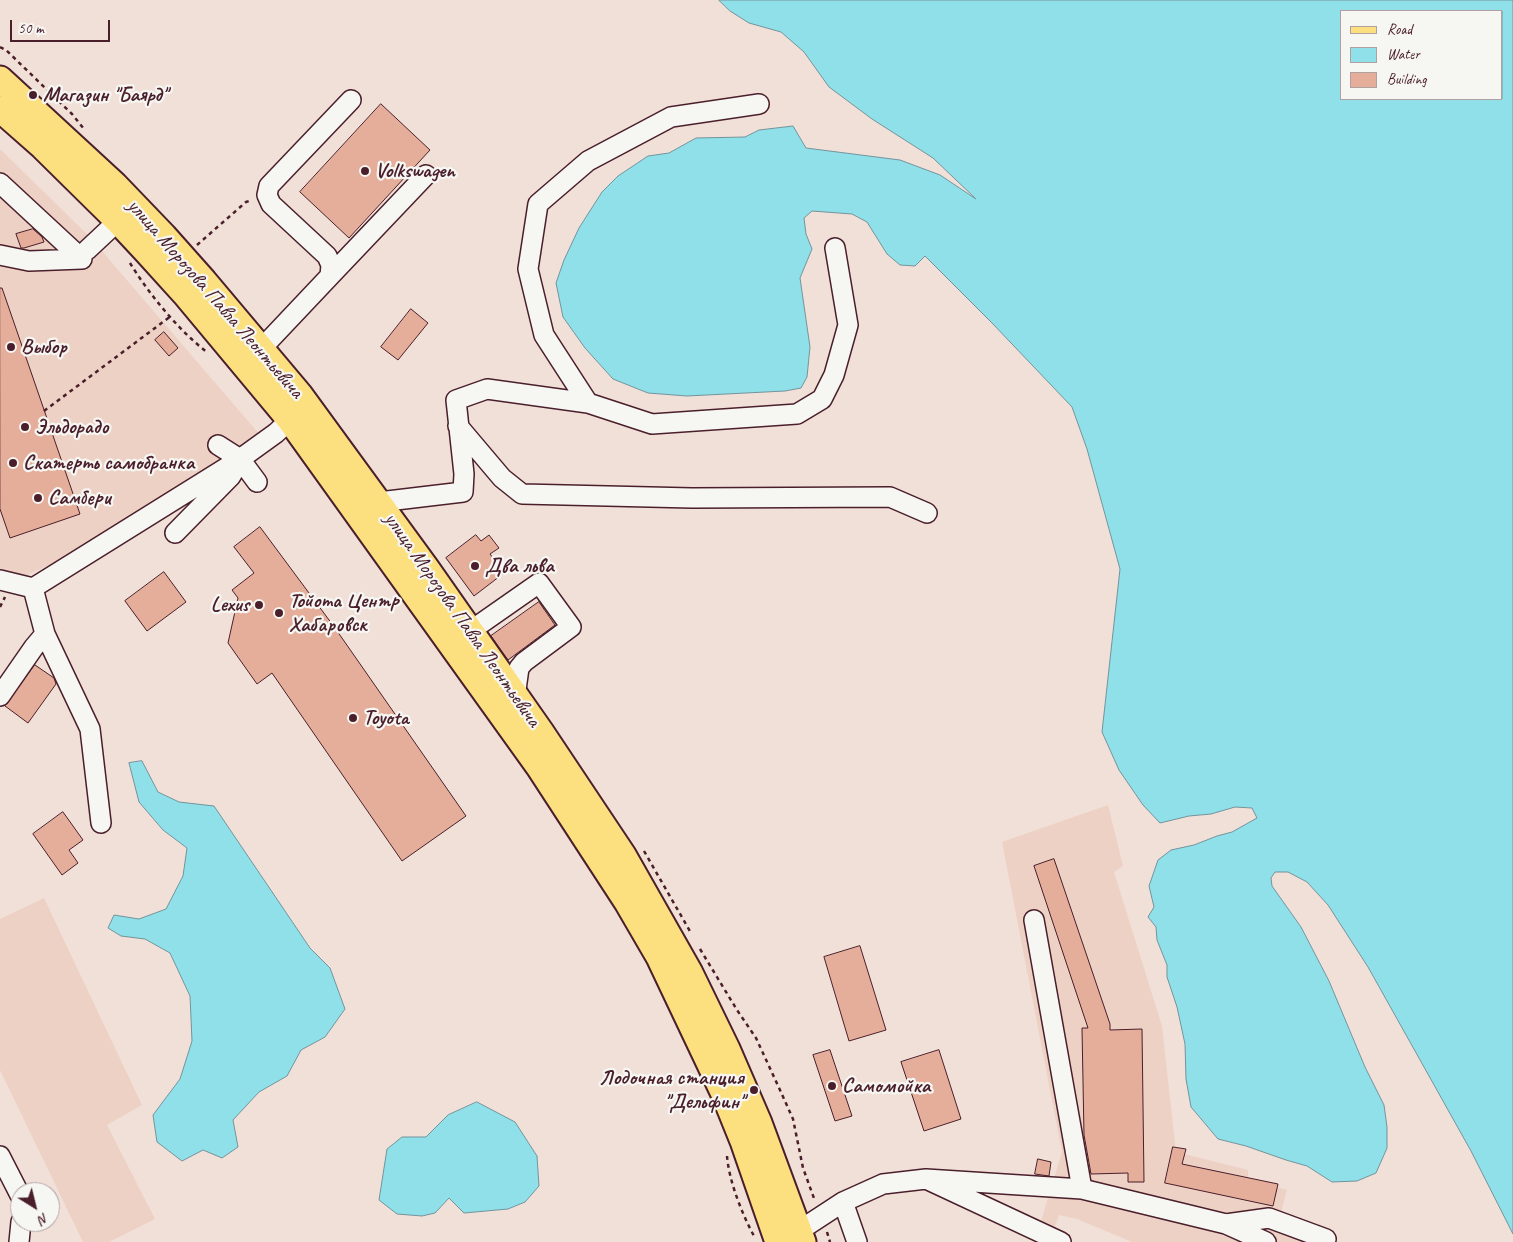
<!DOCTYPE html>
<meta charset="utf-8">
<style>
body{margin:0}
#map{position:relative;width:1513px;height:1242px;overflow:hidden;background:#f1e0d8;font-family:Caveat,sans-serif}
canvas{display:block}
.legend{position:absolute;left:1340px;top:10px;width:162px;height:90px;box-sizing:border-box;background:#f6f6f2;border:1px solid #b1a0a2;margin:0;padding:6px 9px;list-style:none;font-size:15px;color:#4a1f2b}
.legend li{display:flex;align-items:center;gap:10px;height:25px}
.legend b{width:25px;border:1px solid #b1a0a2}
.north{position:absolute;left:10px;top:1182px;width:50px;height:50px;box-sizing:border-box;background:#f6f6f2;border:1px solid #b1a0a2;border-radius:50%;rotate:144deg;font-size:14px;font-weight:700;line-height:20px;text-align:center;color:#4a1f2b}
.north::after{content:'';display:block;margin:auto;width:18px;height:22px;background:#4a1f2b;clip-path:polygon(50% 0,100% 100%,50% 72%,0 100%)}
.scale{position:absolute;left:10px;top:20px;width:100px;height:22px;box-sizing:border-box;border:2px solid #4a1f2b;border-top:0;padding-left:6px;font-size:15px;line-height:18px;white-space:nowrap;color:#4a1f2b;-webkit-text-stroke:4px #f6f6f2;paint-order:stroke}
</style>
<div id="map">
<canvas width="1513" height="1242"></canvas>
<ul class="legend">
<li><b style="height:6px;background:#fce080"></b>Road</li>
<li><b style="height:14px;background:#8fe0e8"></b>Water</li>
<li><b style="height:14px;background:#e4ae9a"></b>Building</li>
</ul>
<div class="north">N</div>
<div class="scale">50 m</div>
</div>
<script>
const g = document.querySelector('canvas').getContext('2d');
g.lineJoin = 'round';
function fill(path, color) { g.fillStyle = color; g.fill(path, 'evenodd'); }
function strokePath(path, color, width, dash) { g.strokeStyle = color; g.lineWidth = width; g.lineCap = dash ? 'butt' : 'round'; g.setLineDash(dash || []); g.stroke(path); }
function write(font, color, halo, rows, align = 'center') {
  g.font = font + ' Caveat,sans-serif'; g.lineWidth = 4.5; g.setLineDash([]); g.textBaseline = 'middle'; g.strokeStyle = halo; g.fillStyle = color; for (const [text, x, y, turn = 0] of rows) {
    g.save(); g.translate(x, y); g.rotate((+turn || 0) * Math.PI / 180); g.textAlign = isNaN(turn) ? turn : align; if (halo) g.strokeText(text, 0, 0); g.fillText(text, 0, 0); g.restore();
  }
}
fill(new Path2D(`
 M0,149L89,236L261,436L103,541L18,579L0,575Z
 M1108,805L1123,866L1114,872L1162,1026L1176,1152L1248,1170V1180L1287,1190L1278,1224L1336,1242H1132L1077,1219L1059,1215L1055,1227L1041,1221L1062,1152L1002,842Z
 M44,898L142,1105L107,1125L155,1219L109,1242H83L0,1070V919Z`), '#edd1c5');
const water = new Path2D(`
 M719,0H1513V1234L1471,1151L1368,967L1328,905L1307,882L1288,872H1275L1271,878L1272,886L1301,927L1329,981L1365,1067L1384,1105L1387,1127V1148L1376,1173L1357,1181L1332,1182L1307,1166L1286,1160L1246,1146L1218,1139L1191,1107L1186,1079L1185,1044L1177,1007L1167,977V965L1157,940L1156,927L1148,917L1154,907L1149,886L1158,860L1171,850L1194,845L1217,836L1232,832L1257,818L1252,808L1235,807L1211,814L1189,816L1160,823L1143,805L1119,770L1102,732L1120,569L1087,449L1072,407L992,323L925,256L915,266L900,265L887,254L867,222L852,214L812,211L804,218L806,234L812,249L800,278L810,347L807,377L801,388L785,391L687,396L648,393L613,379L585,348L563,317L556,283L564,260L579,228L602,192L618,176L648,156L669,153L696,138L745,137L759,130L793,126L806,148L900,160L940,175L976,199L933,158L872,119L829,87L804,52L781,32L749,23L730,11ZM1342,11H1502V99H1342Z
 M142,761L158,792L179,802L214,806L310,948L330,968L345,1009L325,1037L301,1050L287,1076L259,1092L233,1120L238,1147L222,1158L203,1150L182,1161L157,1142L153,1115L180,1079L192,1041L190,996L170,953L145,939L121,936L108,928L114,915L139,919L166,909L183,876L187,848L163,830L139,802L129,763Z
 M477,1102L515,1122L537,1156L539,1186L525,1202L508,1209L464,1213L449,1198L435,1213L422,1216L397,1214L379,1200L387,1149L402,1137H426L448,1115Z`);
fill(water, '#8fe0e8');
strokePath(water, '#73939c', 1);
const building = new Path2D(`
 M381,104L430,150L349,238L300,192Z
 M33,229L42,237L44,242L24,248H21L16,234Z
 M0,288H2L80,514L10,538L0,509Z
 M411,309L428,323L398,360L381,347Z
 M164,332L178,348L169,356L155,340Z
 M260,527L335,628L466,816L402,861L272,673L257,684L228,643L238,598L232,590L254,573L234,547Z
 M476,535L481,541L489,535L499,548L490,554L504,573L474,596L446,558Z
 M164,572L186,602L147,631L125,601Z
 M539,602L555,625L508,660L491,636Z
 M35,665L54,678L56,684L28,723L5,706Z
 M63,812L83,840L69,850L78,863L62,875L33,834Z
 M1054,859L1110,1024V1030L1142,1029L1144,1182H1128V1173L1091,1174L1084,1135L1082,1028H1088L1034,866Z
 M860,946L886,1030L849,1041L824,957Z
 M830,1050L852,1116L835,1121L813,1055Z
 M939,1050L961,1119L924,1131L901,1062Z
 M1173,1147L1186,1149L1182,1164L1278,1184L1273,1206L1165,1183Z
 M1038,1159L1051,1162L1049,1176L1035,1174Z`);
fill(building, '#e4ae9a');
strokePath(building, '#4a1f2b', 1);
const minor = new Path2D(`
 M0,183L82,259
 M87,250L118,221
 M0,255L29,261L82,259
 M330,276L426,175
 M261,349L330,276L331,265L327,256L271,204L267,195L269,186L351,100
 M588,403L544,335L528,269L538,204L588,161L671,117L759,104
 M458,426L502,478L522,494L692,498L890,497L927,513
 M218,445L240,459L257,482
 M379,502L463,492L464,474L456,400L487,389L588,403L652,424L797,414L822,399L834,375L848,325L835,248
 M175,533L231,476L236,467
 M0,580L33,588
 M464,622L476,627L539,583L571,627L524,662L519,668L515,697
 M45,634L90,729L101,823
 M0,696L34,647L45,634L33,588L240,459L276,433L290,420
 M0,1156L20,1195
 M926,1179L1082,1189L1034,920
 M1082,1189L1226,1224L1266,1242
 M843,1202L857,1242
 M1226,1224L1269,1218L1326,1239
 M788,1238L843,1202L883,1184L926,1179L1061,1242
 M19,1242L21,1222`);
const major = new Path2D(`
 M0,79L115,185L164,236L204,281L300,395L427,569L541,732L623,855L690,973L727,1049L759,1123L803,1242
 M0,109L43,147L118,221L146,251L185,294L290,420L539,767L627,902L659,957L724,1094L743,1141L778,1242`);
strokePath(minor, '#4a1f2b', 22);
strokePath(major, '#4a1f2b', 29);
strokePath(new Path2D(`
 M0,47L6,50L72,114L84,129
 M197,245L246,202L252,200
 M130,263C149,294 179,331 208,353
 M44,411L171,316
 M0,607L5,597
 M644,851L691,933
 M700,949L737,1010L756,1038L780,1090L793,1119L803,1168L815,1201
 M727,1156C729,1181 742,1214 754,1236
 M827,1232L830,1242`), '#4a1f2b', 2.5, [4, 4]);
strokePath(minor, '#f6f6f2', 19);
strokePath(major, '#fce080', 25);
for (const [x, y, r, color] of [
 [33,95,5,"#4a1f2b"],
 [365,171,5,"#4a1f2b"],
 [11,347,5,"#4a1f2b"],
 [25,427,5,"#4a1f2b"],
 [13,463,5,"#4a1f2b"],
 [38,498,5,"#4a1f2b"],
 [475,566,5,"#4a1f2b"],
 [259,605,5,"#4a1f2b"],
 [279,613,5,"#4a1f2b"],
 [353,718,5,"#4a1f2b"],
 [832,1086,5,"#4a1f2b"],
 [754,1090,5,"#4a1f2b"]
]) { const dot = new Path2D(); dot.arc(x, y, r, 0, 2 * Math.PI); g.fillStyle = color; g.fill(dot); strokePath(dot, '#f6f6f2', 2); }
write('bold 21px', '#4a1f2b', '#f6f6f2', [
 ["Магазин \"Баярд\"",43,95],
 ["Volkswagen",375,171],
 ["Выбор",21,347],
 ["Эльдорадо",35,427],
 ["Скатерть самобранка",23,463],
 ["Самбери",48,498],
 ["Два льва",485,566],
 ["Тойота Центр",289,601],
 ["Хабаровск",289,625],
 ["Lexus",249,605,"right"],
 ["Toyota",363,718],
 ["Лодочная станция",744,1078,"right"],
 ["\"Дельфин\"",744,1102,"right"],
 ["Самомойка",842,1086]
], 'left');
write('21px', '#4a1f2b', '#f6f6f2', [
 ["улица Морозова Павла Леонтьевича",215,299,49],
 ["улица Морозова Павла Леонтьевича",462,620,55]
]);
</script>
